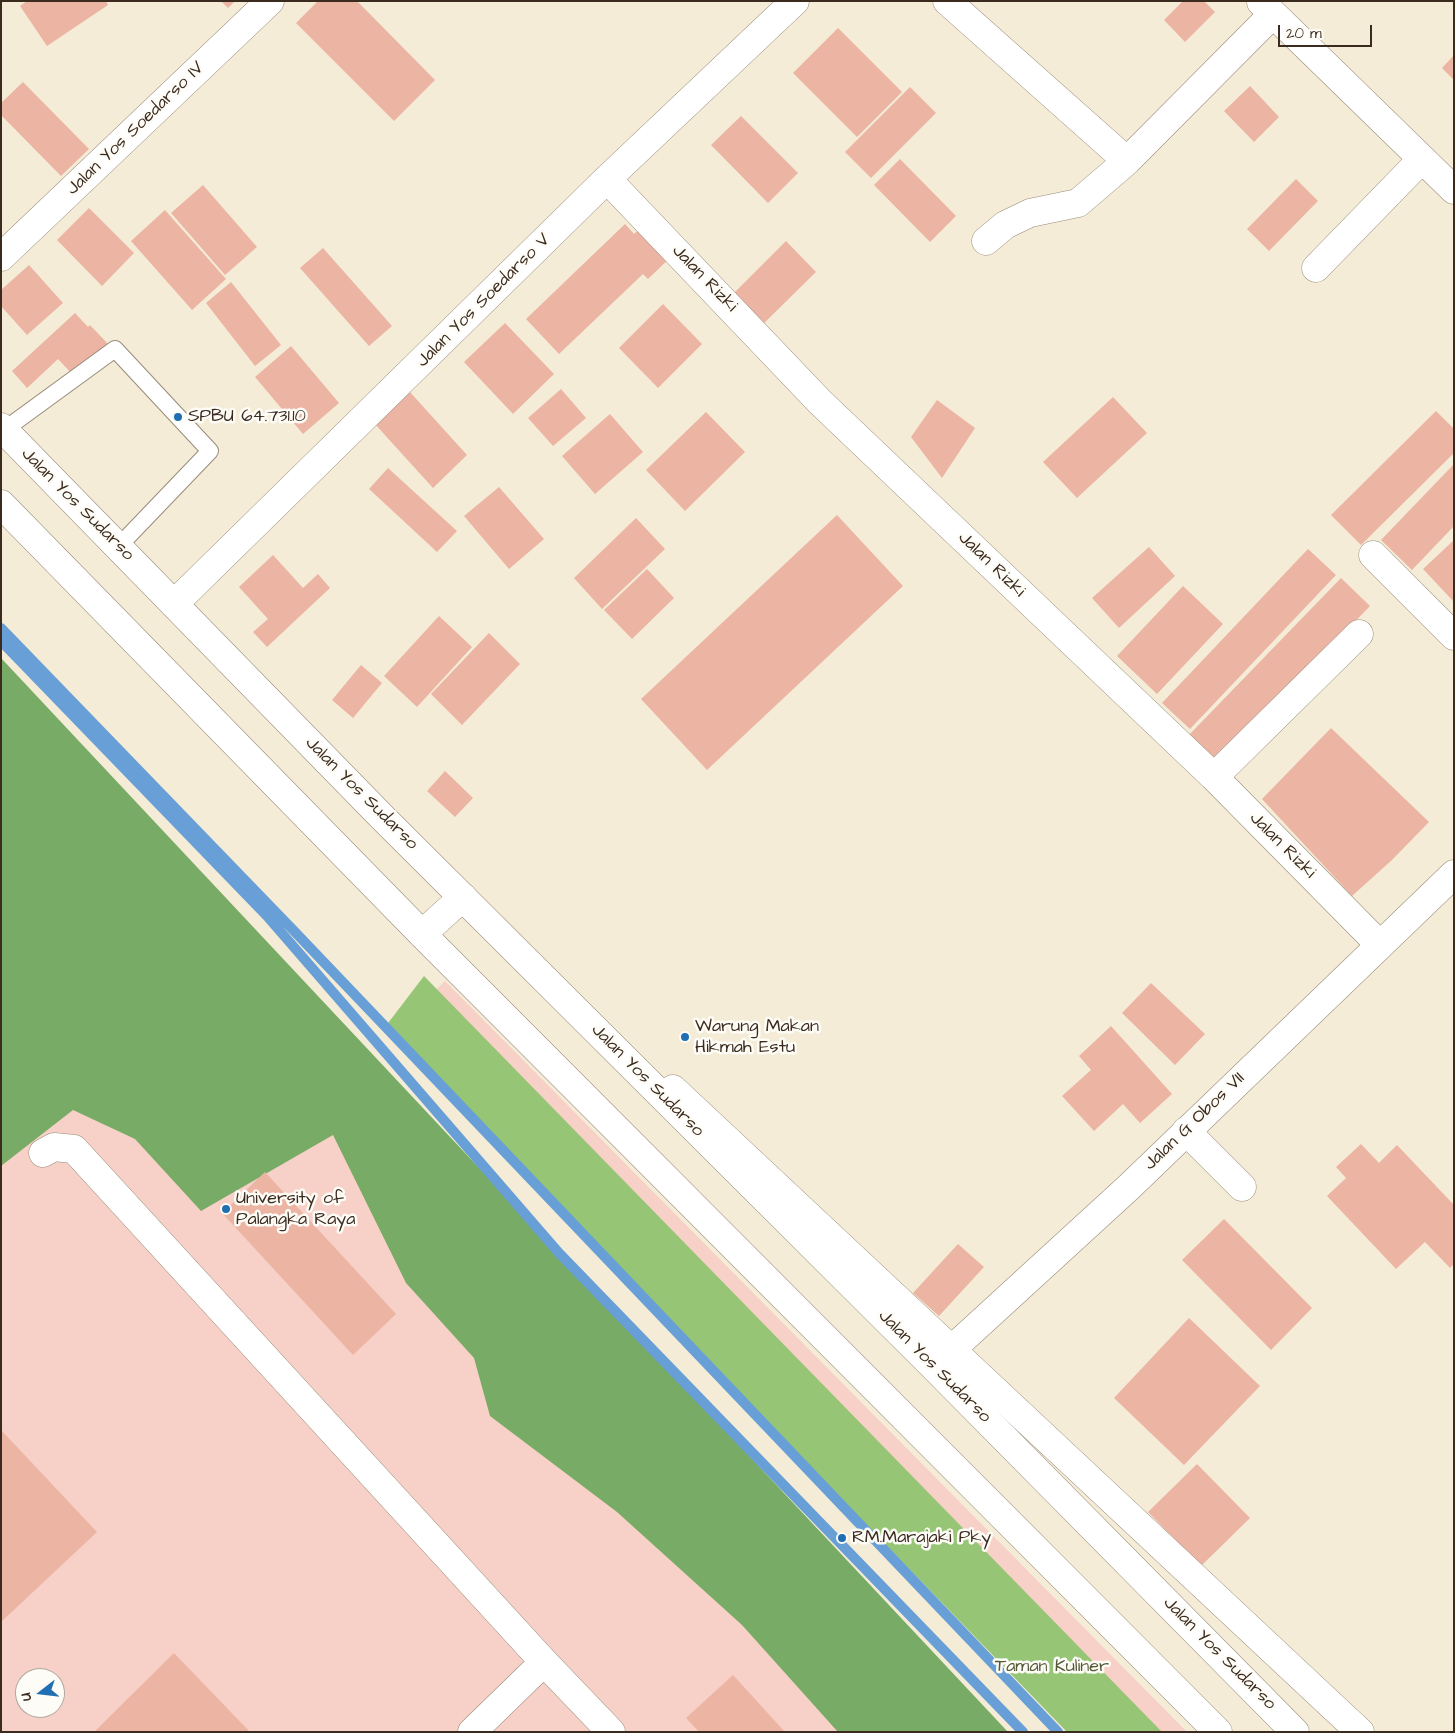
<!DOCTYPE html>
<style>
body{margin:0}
#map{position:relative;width:1455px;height:1733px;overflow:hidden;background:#f4ecd7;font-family:"Architects Daughter",sans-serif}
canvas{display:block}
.frame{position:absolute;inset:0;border:2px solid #3b2a1e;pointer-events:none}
.north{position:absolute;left:15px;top:1668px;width:50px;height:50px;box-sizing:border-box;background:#fdfcf7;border:1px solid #afa8a0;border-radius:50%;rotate:254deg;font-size:14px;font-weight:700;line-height:20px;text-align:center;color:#3b2a1e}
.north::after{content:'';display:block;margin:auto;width:18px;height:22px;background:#1f6fb2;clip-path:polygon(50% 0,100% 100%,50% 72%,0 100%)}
.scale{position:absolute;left:1278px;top:25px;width:94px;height:22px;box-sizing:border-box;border:2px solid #3b2a1e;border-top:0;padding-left:6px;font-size:15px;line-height:18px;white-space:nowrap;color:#3b2a1e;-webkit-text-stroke:4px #fdfcf7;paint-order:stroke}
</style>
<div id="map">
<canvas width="1455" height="1733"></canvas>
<div class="frame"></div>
<div class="north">U</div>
<div class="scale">20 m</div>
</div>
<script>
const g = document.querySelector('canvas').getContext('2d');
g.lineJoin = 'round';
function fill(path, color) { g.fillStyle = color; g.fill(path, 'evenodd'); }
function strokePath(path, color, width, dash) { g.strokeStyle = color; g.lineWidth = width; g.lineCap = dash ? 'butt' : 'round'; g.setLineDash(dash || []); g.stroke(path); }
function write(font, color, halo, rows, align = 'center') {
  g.font = font + ' "Architects Daughter",sans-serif'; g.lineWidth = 5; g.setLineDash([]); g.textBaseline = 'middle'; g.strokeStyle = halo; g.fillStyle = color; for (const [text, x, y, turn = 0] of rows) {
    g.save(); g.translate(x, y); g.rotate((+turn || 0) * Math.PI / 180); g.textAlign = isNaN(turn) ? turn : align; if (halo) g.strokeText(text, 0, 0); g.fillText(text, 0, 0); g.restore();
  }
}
fill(new Path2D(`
 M1,740L954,1732H1ZM25,1678H55V1708H25Z
 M445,981L1187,1732H1069L394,1031Z`), '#f7d1c7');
fill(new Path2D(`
 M424,976L1162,1732H1067L385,1027Z`), '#96c675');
fill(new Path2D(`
 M1,658L1008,1732H838L742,1625L617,1512L490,1416L474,1358L406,1283L333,1135L201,1211L135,1139L73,1110L1,1166Z`), '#78ab66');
strokePath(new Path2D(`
 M1,628L295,932L1058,1732
 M1,641L267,916L559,1253L1023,1732`), '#679fd6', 10);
fill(new Path2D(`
 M27,1H106L108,5L47,46L20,6Z
 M221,1H235L228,8Z
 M318,1H357L435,80L394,121L296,23Z
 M1183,1H1204L1215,12L1185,42L1164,20Z
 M838,28L902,92L857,137L793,73Z
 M1454,55V80L1442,68Z
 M23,82L89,149L61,176L1,115V103Z
 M1250,86L1279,117L1254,142L1224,111Z
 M910,87L936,113L871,178L845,152Z
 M741,116L798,173L768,203L711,145Z
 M900,159L956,216L930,242L874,185Z
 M1296,179L1318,201L1269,251L1247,229Z
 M203,185L257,247L225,275L171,213Z
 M89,208L134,253L102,286L57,240Z
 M165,210L226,279L192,310L131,241Z
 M625,224L634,234L643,226L672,256L648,279L643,274L559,354L526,319Z
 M786,241L816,272L757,330L727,300Z
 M323,248L392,326L369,346L300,268Z
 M29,265L63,303L27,335L1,306V290Z
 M231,282L281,345L255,366L206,303Z
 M663,304L702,344L658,388L619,348Z
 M75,313L88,327L90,325L108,344L74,376L58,359L27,388L12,371Z
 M505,323L554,374L513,414L464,362Z
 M291,346L339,403L303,434L255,377Z
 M561,389L586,418L553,446L528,418Z
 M409,391L467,455L433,488L374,423Z
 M1113,397L1147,433L1077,498L1043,462Z
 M937,400L975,428L942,478L911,437Z
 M1436,411L1454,429V453L1361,545L1331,515Z
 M706,412L745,452L685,511L646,470Z
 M610,414L643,452L595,494L562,456Z
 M1454,464V526L1412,570L1381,540Z
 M388,468L457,531L437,552L369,489Z
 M499,487L544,539L509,569L464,516Z
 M837,515L903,586L707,770L641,699Z
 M636,518L665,549L602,609L574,578Z
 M1454,540V602L1423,569Z
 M1149,547L1175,576L1119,628L1092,598Z
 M1308,549L1336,575L1190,729L1162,703Z
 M273,555L303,588L318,574L330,588L267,647L253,632L268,619L239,587Z
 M647,569L674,598L632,639L604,610Z
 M1341,578L1370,606L1217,764L1188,736Z
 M1183,586L1223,624L1157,694L1117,656Z
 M439,616L472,647L417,707L384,676Z
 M489,633L520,664L462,725L431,694Z
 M361,665L382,683L353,718L332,700Z
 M1331,728L1429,822L1392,860L1352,896L1262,799Z
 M445,771L473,798L455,817L427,791Z
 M1151,983L1205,1034L1175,1065L1122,1013Z
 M1111,1026L1172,1094L1140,1123L1123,1104L1094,1131L1062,1096L1091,1070L1079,1056Z
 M1361,1144L1379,1163L1397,1145L1454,1205V1264L1450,1268L1425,1242L1396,1269L1327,1196L1346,1178L1336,1167Z
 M265,1172L396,1314L353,1355L222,1213Z
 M1224,1219L1312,1308L1271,1350L1182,1260Z
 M958,1244L984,1267L939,1316L913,1293Z
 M1189,1318L1260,1386L1184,1465L1114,1398Z
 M1,1430L97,1532L1,1622Z
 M1197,1464L1250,1518L1201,1566L1148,1512Z
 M174,1653L250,1732H94Z
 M733,1675L785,1732H699L686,1718Z`), '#ecb4a3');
const service = new Path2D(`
 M4,430L115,349L210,451L118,547`);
const minor = new Path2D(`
 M947,1L1127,161L1273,14
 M1261,2L1454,190
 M607,179L820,402L1214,777L1380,945
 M986,241L1005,225L1030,213L1078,203L1127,161
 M1,257L270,1
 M1316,268L1422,159
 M1373,555L1454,636
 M174,604L607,179L795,1
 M1214,777L1359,634
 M673,1089L1360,1732
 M1186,1131L1242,1187
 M43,1153L54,1147L74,1149L544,1662L611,1732
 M939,1361L1129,1187L1454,874
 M472,1732L544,1662`);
const primary = new Path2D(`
 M1,427L381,816L933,1366L1295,1732
 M1,504L422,934L1218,1732
 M422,934L463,897`);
strokePath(service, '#988b7a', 18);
strokePath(minor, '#988b7a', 29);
strokePath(primary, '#988b7a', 29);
strokePath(service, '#fff', 16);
strokePath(minor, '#fff', 28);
strokePath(primary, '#fff', 28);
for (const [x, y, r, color] of [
 [178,417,5,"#1f6fb2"],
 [685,1037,5,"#1f6fb2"],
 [226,1209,5,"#1f6fb2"],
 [842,1538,5,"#1f6fb2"]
]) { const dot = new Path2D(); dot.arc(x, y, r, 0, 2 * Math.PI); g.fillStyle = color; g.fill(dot); strokePath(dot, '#fdfcf7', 2); }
write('18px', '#3b2a1e', '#fdfcf7', [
 ["Jalan Yos Soedarso IV",136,129,-44],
 ["Jalan Rizki",704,279,46],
 ["Jalan Yos Soedarso V",484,301,-45],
 ["Jalan Yos Sudarso",77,505,45],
 ["Jalan Rizki",991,565,44],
 ["Jalan Yos Sudarso",361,794,45],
 ["Jalan Rizki",1282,846,45],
 ["Jalan Yos Sudarso",647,1081,45],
 ["Jalan G Obos VII",1195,1122,-44],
 ["Jalan Yos Sudarso",934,1367,45],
 ["Jalan Yos Sudarso",1219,1654,45]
]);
write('18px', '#3b2a1e', '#fdfcf7', [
 ["SPBU 64.731.10",188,417],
 ["Warung Makan",695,1027],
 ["Hikmah Estu",695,1048],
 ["University of",236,1199],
 ["Palangka Raya",236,1220],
 ["RM.Marajaki Pky",852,1538]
], 'left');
write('18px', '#565938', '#fdfcf7', [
 ["Taman Kuliner",1052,1667]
]);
</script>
